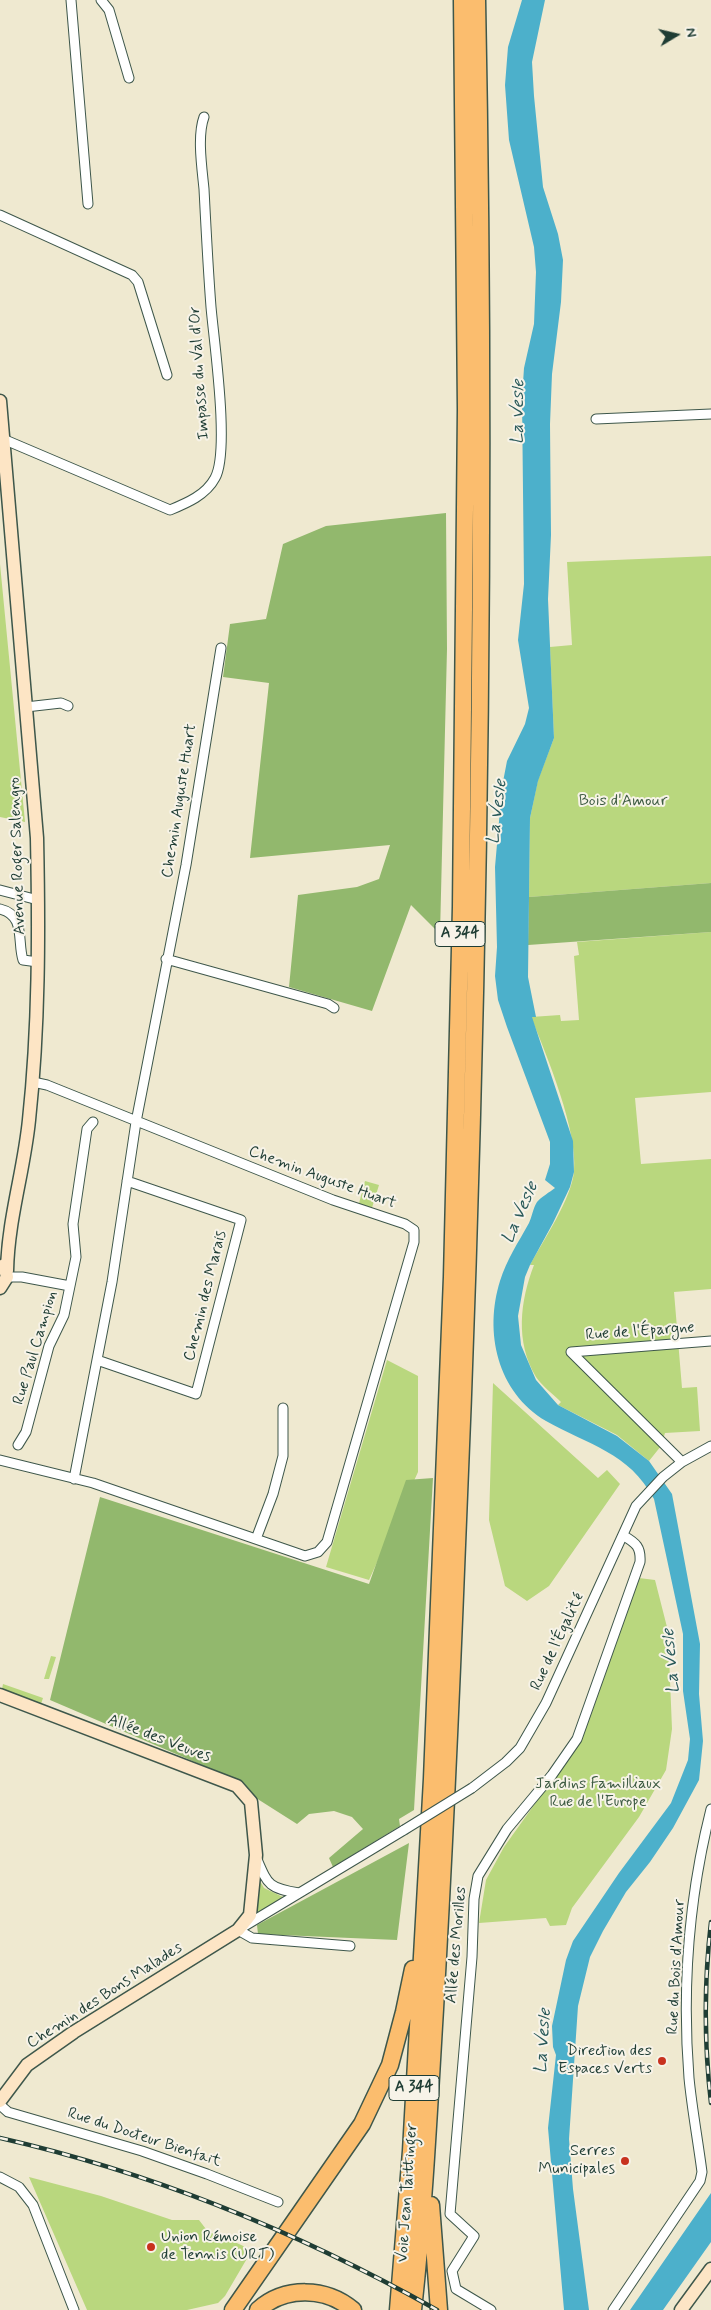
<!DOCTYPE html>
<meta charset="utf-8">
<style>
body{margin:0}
#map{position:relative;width:711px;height:2310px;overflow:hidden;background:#efe9d0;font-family:Mynerve,sans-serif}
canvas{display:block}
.north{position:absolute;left:651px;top:10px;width:50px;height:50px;-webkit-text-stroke:4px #f7f3e8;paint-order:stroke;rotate:81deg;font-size:14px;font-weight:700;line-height:20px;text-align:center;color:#1f3d34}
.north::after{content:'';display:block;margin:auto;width:18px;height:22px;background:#1f3d34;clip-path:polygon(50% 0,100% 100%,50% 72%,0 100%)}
</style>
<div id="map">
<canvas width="711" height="2310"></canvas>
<div class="north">N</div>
</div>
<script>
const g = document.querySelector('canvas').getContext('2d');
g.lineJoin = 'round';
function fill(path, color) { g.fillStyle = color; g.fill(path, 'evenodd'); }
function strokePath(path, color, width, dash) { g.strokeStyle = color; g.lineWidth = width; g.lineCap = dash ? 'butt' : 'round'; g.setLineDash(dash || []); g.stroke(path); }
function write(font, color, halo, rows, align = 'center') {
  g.font = font + ' Mynerve,sans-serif'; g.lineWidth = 4; g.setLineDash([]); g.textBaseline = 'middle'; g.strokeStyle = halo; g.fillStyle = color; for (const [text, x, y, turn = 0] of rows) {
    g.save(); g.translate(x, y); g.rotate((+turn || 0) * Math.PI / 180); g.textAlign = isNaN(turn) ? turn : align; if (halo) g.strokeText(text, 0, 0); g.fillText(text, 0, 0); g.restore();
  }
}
fill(new Path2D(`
 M711,556V883L529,897L530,818L538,780L554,738L550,647L572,645L567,562Z
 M0,564L25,822L0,817Z
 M711,932V1092L635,1098L641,1164L711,1159V1289L674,1292L682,1388L697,1387L700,1431L665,1433L661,1446L649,1461L617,1435L558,1405L561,1402C553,1394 542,1386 536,1377C515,1342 520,1301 534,1265H530C543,1241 572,1198 574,1171C578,1131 547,1056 531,1017L560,1015L561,1021L579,1020L574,956L579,955L577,942Z
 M365,1181L379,1185L371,1211L358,1207Z
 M387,1360L418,1376V1472L369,1580L326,1567Z
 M493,1383L598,1478L607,1470L620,1484L549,1586L527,1601L505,1586L489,1520Z
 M639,1578L655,1580L668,1631L672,1729L666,1770L639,1817L572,1908L566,1925L550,1926L546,1918L479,1923L486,1880L504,1847L577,1745L591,1715Z
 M51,1656L56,1657L49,1679H44Z
 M3,1684L43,1698L41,1704L2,1689Z
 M257,1876L264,1888L283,1897L254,1916Z
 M29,2177L101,2196L172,2220H199L209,2233H215L252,2250L225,2296L218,2303L187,2310H87Z`), '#b9d77e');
fill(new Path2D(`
 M446,513L447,649L440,934L411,905L372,1011L289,987L298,895L357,887L379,879L390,845L250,858L269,683L223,677L230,624L266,619L283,544L326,526Z
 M711,883V932L528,945L529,897Z
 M433,1478L414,1810L399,1819L400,1826L333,1867L329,1858L363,1829L352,1817L334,1811L309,1814L297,1824L256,1798L244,1783L50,1700L100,1497L369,1584L406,1480Z
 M409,1843L397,1940L258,1934L257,1925Z`), '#92b86d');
fill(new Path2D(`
 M522,0H545L532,62L534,96L543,187L558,234L563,260L561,302L552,374L550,424L551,535L548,599L554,738L538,781L530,818L528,977L536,1017H532L573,1141L574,1172L570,1187L553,1223L530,1265L525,1277L518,1316L521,1345L536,1380L558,1405L617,1436L649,1461L672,1494L700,1644L699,1694L703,1741L699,1780L673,1828L650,1862L626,1892L603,1931L590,1957L578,2006L569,2139L573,2189L589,2310H564L548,2128L556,2055L553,2047L552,2026L566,1960L573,1941L619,1873L671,1803L688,1760L690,1739L683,1691V1634L654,1499C629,1452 588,1445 546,1421C497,1392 484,1332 500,1281C507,1259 518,1243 529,1223C532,1217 533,1208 537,1202C541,1197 550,1192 555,1188L545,1180L550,1164V1142L507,1027L498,1000L495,976L497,947L495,867L502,787L507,761L525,724L529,708L518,640L524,584L522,398L524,368L534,324L536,272L534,247L509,140L505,85L508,47Z
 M711,2193V2242L663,2310H630Z`), '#4cb0cb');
const street = new Path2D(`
 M71,0L88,204
 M101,0L109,10L129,78
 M0,215L132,275L138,282L167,375
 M596,419L711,414
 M3,439L170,510C187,503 206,495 215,478C230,451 214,342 211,307C208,268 206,228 204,189C202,168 197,136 204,117
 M26,707L61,703L68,706
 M0,890L38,900
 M0,909C26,915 17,942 23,960L38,962
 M166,959L328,1004L334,1008
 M7,1277H22L70,1286
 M571,1352L682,1462L711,1446
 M571,1352L711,1341
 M97,1360L196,1394L241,1220L127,1181
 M18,1445L26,1432L49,1346L64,1315L76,1257L73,1224L87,1129L93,1122
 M0,1460L93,1483L305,1556L318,1552L327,1542L414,1242V1230L405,1224L333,1200L47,1085L33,1082
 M74,1479L112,1282L136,1122L186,865L221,648
 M256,1539L273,1494L283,1456V1408
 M472,1788L506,1762L520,1748L546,1703L636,1506L663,1477L682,1462
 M256,1857C268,1885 268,1888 299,1893
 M350,1946L252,1938L238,1930L404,1830
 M0,2105L8,2112L142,2151L207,2174L278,2202
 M0,2177L19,2187L33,2205L74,2310
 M491,2310L456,2289L452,2271L474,2236L450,2214L472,1957L474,1899L478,1876L507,1829L552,1775L577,1739L640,1562C641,1547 636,1543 624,1536
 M613,2310L700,2181L702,2172C698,2141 692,2109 689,2078C682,1989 689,1896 711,1809`);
const secondary = new Path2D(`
 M0,401L37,838C39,932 39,1027 29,1120C24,1171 8,1219 7,1271
 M0,1288L7,1277L4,1265
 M0,1695L237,1786L251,1802L256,1855L250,1915L238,1930L74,2032L27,2065L0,2101
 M681,2310L711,2269`);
const highway = new Path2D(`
 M431,2205L439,2310
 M233,2310L362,2124L390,2065L404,2012L413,1969
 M258,2310C285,2286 326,2287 353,2310
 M398,2310L411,2151L432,1779L452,1277L461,907L466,409L462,0
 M413,2310C424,2210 429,2109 435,2009C444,1854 451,1699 457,1545C479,1030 487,515 477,0`);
strokePath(street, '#3e574b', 11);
strokePath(secondary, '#3e574b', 15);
strokePath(highway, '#3e574b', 19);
strokePath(street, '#fff', 9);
strokePath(secondary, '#fde5c5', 12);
strokePath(highway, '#fbbd6e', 16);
const rail = new Path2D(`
 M711,1922C704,1982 704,2043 711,2103
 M0,2138C154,2173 300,2233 437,2310`);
strokePath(rail, '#1f3d34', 4.5);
strokePath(rail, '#f7f3e8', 2.5, [8]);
const streetBridge = new Path2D(`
 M404,1830L472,1788`);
strokePath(streetBridge, '#3e574b', 11, []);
strokePath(streetBridge, '#fff', 9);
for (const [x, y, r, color] of [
 [662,2061,5,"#c8321e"],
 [625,2161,5,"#c8321e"],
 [151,2247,5,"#c8321e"]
]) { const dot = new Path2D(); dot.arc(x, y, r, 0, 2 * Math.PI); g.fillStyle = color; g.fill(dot); strokePath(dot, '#f7f3e8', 2); }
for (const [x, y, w] of [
 [460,934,50],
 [414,2088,50]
]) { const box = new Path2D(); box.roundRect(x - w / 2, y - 12.5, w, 25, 4); g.fillStyle = '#f7f3e8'; g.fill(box); strokePath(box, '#1f3d34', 1); }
write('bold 15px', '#1f3d34', null, [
 ["A 344",460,934],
 ["A 344",414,2088]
]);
write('16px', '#1f3d34', '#f7f3e8', [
 ["Impasse du Val d'Or",200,373,-94],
 ["Chemin Auguste Huart",180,801,-81],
 ["Avenue Roger Salengro",18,856,-92],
 ["Chemin Auguste Huart",322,1178,20],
 ["Chemin des Marais",206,1296,-76],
 ["Rue de l'Épargne",640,1332,-4],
 ["Rue Paul Campion",36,1348,-73],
 ["Rue de l'Égalité",558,1642,-65],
 ["Allée des Veuves",159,1739,21],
 ["Allée des Morilles",457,1945,-85],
 ["Rue du Bois d'Amour",677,1967,-87],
 ["Chemin des Bons Malades",105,1996,-33],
 ["Rue du Docteur Bienfait",144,2138,18],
 ["Voie Jean Taittinger",408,2193,-86]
]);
write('16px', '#3e5c43', '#f7f3e8', [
 ["Bois d'Amour",623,802],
 ["Jardins Familliaux",598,1785],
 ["Rue de l'Europe",598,1803]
]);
write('16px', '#1f3d34', '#f7f3e8', [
 ["Direction des",652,2052],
 ["Espaces Verts",652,2070],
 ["Serres",615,2152],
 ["Municipales",615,2170],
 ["Union Rémoise",161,2238,"left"],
 ["de Tennis (URT)",161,2256,"left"]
], 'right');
write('italic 18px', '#2a5a5a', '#f7f3e8', [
 ["La Vesle",519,412,-89],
 ["La Vesle",498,812,-83],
 ["La Vesle",521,1213,-66],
 ["La Vesle",672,1661,-95],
 ["La Vesle",544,2041,-86]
]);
</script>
